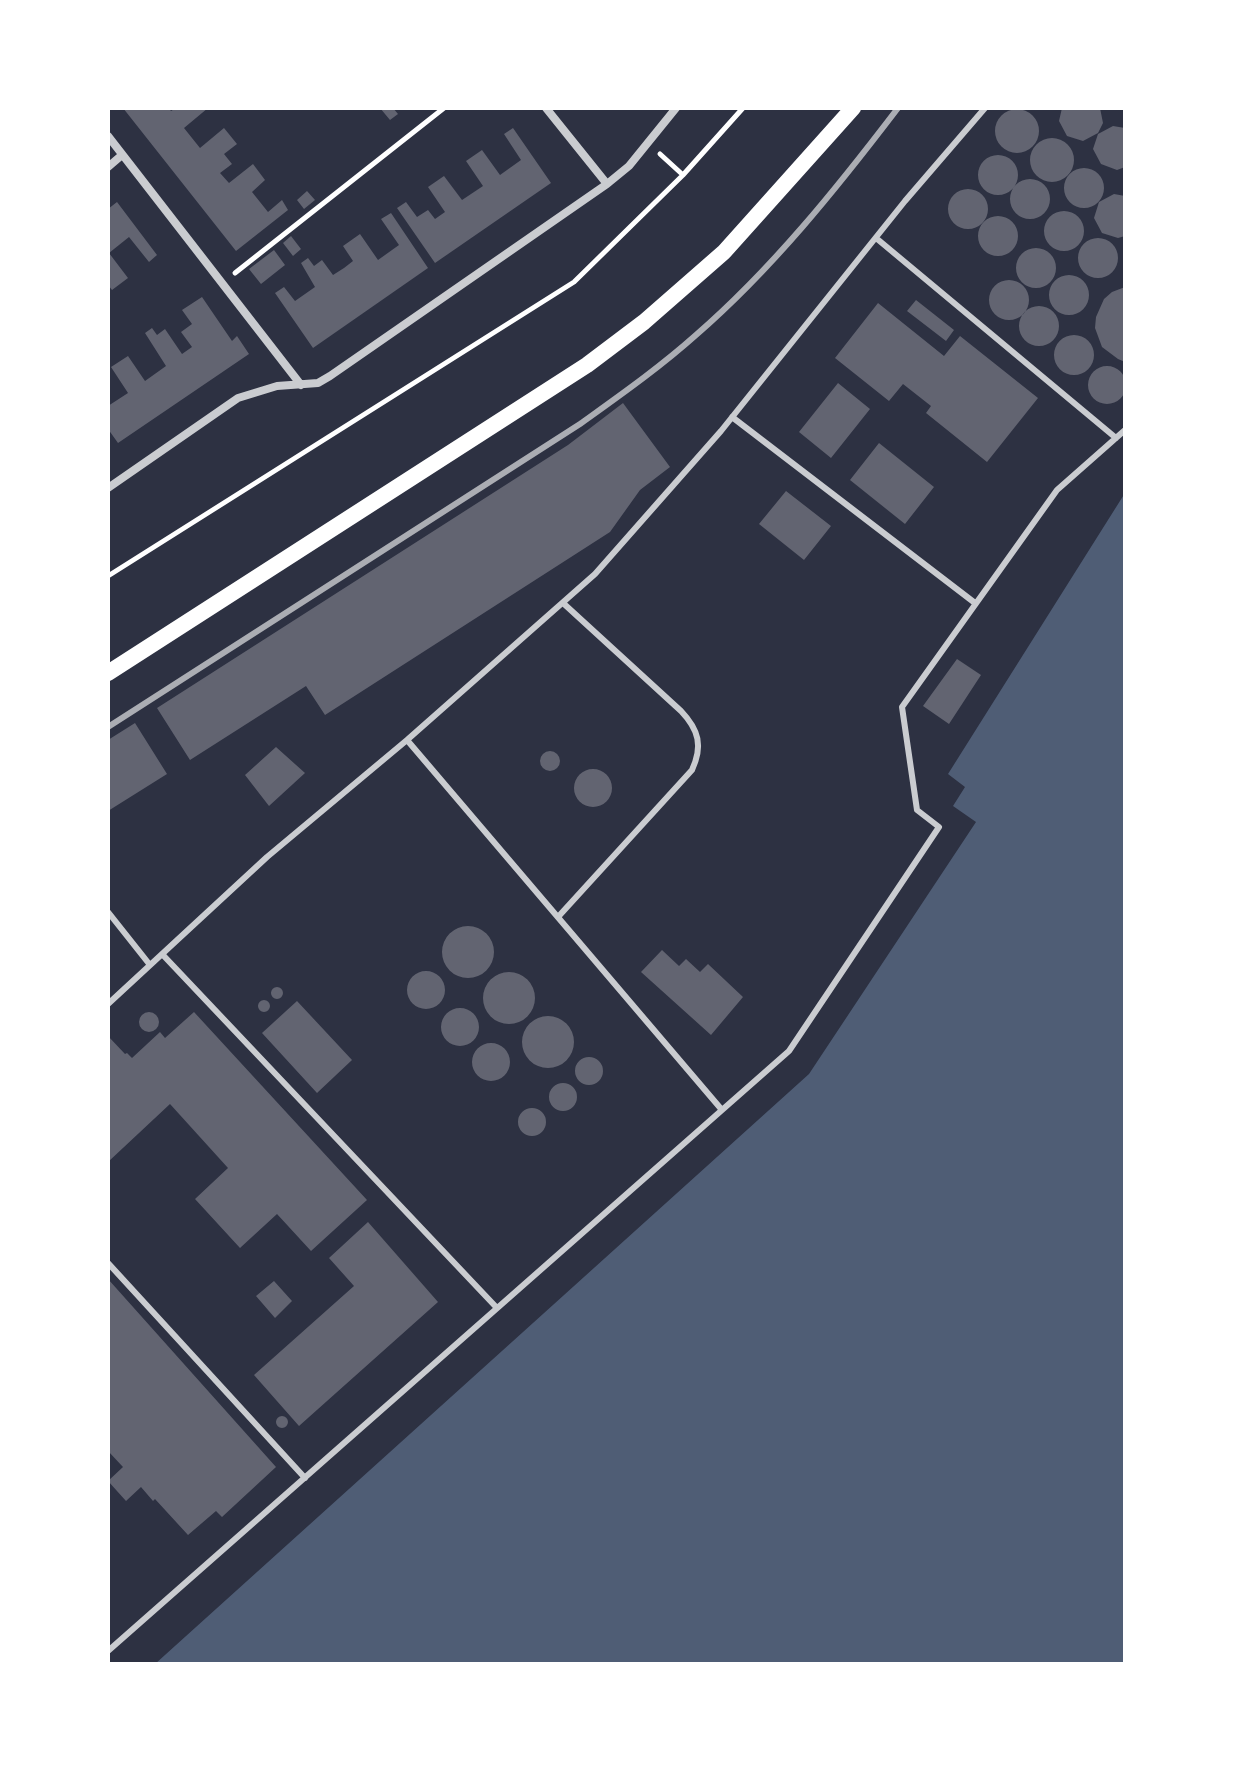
<!DOCTYPE html>
<style>
body{margin:0}
#map{position:relative;width:1233px;height:1772px;overflow:hidden;background:#2d3142;font-family:Raleway,sans-serif}
canvas{display:block}
.frame{position:absolute;inset:0;border:110px solid #fff;pointer-events:none}
</style>
<div id="map">
<canvas width="1233" height="1772"></canvas>
<div class="frame"></div>
</div>
<script>
const g = document.querySelector('canvas').getContext('2d');
g.lineJoin = 'round';
function fill(path, color) { g.fillStyle = color; g.fill(path, 'evenodd'); }
function strokePath(path, color, width, dash) { g.strokeStyle = color; g.lineWidth = width; g.lineCap = dash ? 'butt' : 'round'; g.setLineDash(dash || []); g.stroke(path); }
fill(new Path2D(`
 M1125,493V1664H155L809,1074L976,822L953,806L965,787L948,774Z`), '#4f5d75');
fill(new Path2D(`
 M123,108H169L171,111L176,108H208L184,128L200,148L224,128L237,144L224,154L232,164L220,173L229,183L253,164L265,180L252,192L268,212L282,200L288,210L236,251Z
 M380,108H393L398,114L390,120Z
 M1062,108H1100L1103,123L1098,133L1083,141L1067,136L1059,121Z
 M995 131a22 22 0 1 1 44 0a22 22 0 1 1-44 0Z
 M1113,126L1125,128V167L1117,170L1101,164L1093,149L1098,134Z
 M513,128L551,183L435,263L397,208L406,202L417,217L428,210L435,219L445,212L428,187L444,176L462,200L483,186L466,161L482,150L500,175L521,160L504,134Z
 M1030 160a22 22 0 1 1 44 0a22 22 0 1 1-44 0Z
 M978 175a20 20 0 1 1 40 0a20 20 0 1 1-40 0Z
 M1064 188a20 20 0 1 1 40 0a20 20 0 1 1-40 0Z
 M1010 199a20 20 0 1 1 40 0a20 20 0 1 1-40 0Z
 M948 209a20 20 0 1 1 40 0a20 20 0 1 1-40 0Z
 M307,191L315,200L304,209L297,200Z
 M1114,194L1125,196V236L1118,238L1102,233L1094,218L1099,202Z
 M117,202L157,255L149,262L129,237L109,253L128,278L112,290L108,285V209Z
 M1044 231a20 20 0 1 1 40 0a20 20 0 1 1-40 0Z
 M391,213L428,268L313,348L275,293L284,287L295,301L315,287L301,263L308,258L314,266L322,260L333,275L344,268L353,261L343,246L360,234L378,260L399,245L381,219Z
 M978 236a20 20 0 1 1 40 0a20 20 0 1 1-40 0Z
 M291,236L301,249L293,256L283,243Z
 M1078 258a20 20 0 1 1 40 0a20 20 0 1 1-40 0Z
 M1016 268a20 20 0 1 1 40 0a20 20 0 1 1-40 0Z
 M274,250L285,265L261,284L249,269Z
 M1049 295a20 20 0 1 1 40 0a20 20 0 1 1-40 0Z
 M989 300a20 20 0 1 1 40 0a20 20 0 1 1-40 0Z
 M1125,287V362L1118,359L1102,347L1095,328L1096,317L1104,299L1112,292Z
 M202,297L232,341L237,336L249,354L118,443L108,429V406L128,393L111,367L128,356L145,381L166,366L145,333L152,328L157,335L165,329L182,354L192,347L181,332L192,324L182,310Z
 M916,300L954,330L946,341L907,311Z
 M878,303L944,356L960,336L1038,398L987,462L926,413L931,406L903,384L889,401L835,358Z
 M1019 326a20 20 0 1 1 40 0a20 20 0 1 1-40 0Z
 M1054 355a20 20 0 1 1 40 0a20 20 0 1 1-40 0Z
 M1088 385a19 19 0 1 1 38 0a19 19 0 1 1-38 0Z
 M838,383L870,409L831,458L799,432Z
 M623,403L670,467L640,490L610,532L325,715L306,686L190,760L157,708L568,445Z
 M879,443L934,487L905,524L850,480Z
 M786,491L831,526L804,560L759,524Z
 M957,659L981,675L949,724L923,706Z
 M135,723L167,774L108,811V740Z
 M276,747L305,773L269,806L245,775Z
 M540 761a10 10 0 1 1 20 0a10 10 0 1 1-20 0Z
 M574 788a19 19 0 1 1 38 0a19 19 0 1 1-38 0Z
 M442 952a26 26 0 1 1 52 0a26 26 0 1 1-52 0Z
 M662,950L679,966L686,959L700,972L708,964L743,997L711,1035L641,972Z
 M407 990a19 19 0 1 1 38 0a19 19 0 1 1-38 0Z
 M483 998a26 26 0 1 1 52 0a26 26 0 1 1-52 0Z
 M271 993a6 6 0 1 1 12 0a6 6 0 1 1-12 0Z
 M258 1006a6 6 0 1 1 12 0a6 6 0 1 1-12 0Z
 M297,1001L352,1060L317,1093L262,1033Z
 M441 1027a19 19 0 1 1 38 0a19 19 0 1 1-38 0Z
 M139 1022a10 10 0 1 1 20 0a10 10 0 1 1-20 0Z
 M194,1012L367,1200L311,1251L277,1214L240,1248L195,1199L228,1168L170,1104L108,1162V1036L125,1054L127,1053L132,1058L160,1032L165,1038Z
 M522 1042a26 26 0 1 1 52 0a26 26 0 1 1-52 0Z
 M472 1062a19 19 0 1 1 38 0a19 19 0 1 1-38 0Z
 M575 1071a14 14 0 1 1 28 0a14 14 0 1 1-28 0Z
 M549 1097a14 14 0 1 1 28 0a14 14 0 1 1-28 0Z
 M518 1122a14 14 0 1 1 28 0a14 14 0 1 1-28 0Z
 M368,1222L438,1302L299,1426L254,1375L354,1286L329,1258Z
 M108,1279L276,1467L222,1517L216,1511L188,1535L155,1499L153,1501L141,1487L126,1501L108,1481L123,1467L108,1451Z
 M274,1281L292,1301L275,1318L256,1296Z
 M276 1422a6 6 0 1 1 12 0a6 6 0 1 1-12 0Z`), '#626471');
strokePath(new Path2D(`
 M660,154L683,175
 M235,273L444,108
 M108,576L574,282L683,175L743,108`), '#fff', 5);
strokePath(new Path2D(`
 M876,238L1116,438
 M732,417L975,603
 M407,740L722,1110
 M108,912L150,965
 M558,917L692,770C703,746 699,730 681,711L563,603
 M162,954L497,1308
 M108,1004L267,857L407,740L595,574L721,431L905,201L985,108
 M108,1263L305,1478
 M108,1651L789,1051L939,827L917,810L902,707L1057,490L1125,430`), '#caccd0', 6);
strokePath(new Path2D(`
 M546,108L607,184
 M108,136L301,385
 M108,167L122,155
 M108,488L238,398L277,386L318,383L330,376L607,184L629,166L676,108`), '#caccd0', 8);
strokePath(new Path2D(`
 M108,673L587,365L644,322L724,252L853,108`), '#fff', 16);
strokePath(new Path2D(`
 M108,727L580,424C619,396 659,368 696,335C772,269 837,188 898,108`), '#abadb3', 6);
</script>
